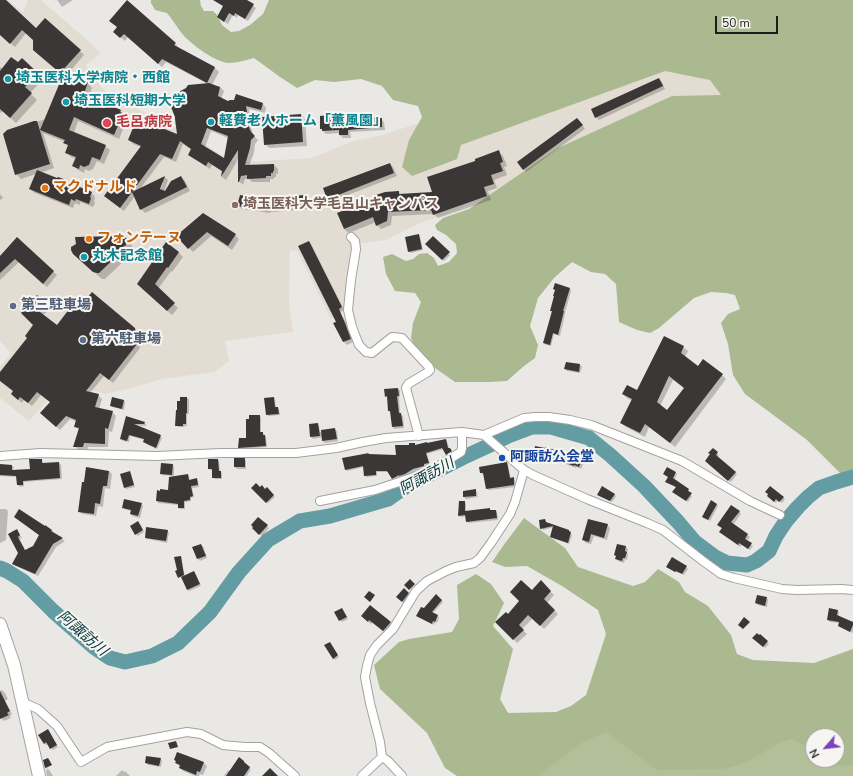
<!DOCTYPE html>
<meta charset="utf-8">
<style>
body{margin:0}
#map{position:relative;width:853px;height:776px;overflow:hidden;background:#eae8e5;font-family:"Nunito Sans",sans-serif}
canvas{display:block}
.north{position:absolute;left:805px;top:728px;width:40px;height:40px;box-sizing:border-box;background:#f7f5f2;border:1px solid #a09e9c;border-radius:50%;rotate:242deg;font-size:11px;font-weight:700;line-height:16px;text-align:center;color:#1d1c1c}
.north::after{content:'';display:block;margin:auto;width:14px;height:18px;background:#7845bc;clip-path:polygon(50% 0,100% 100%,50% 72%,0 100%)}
.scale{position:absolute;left:715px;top:16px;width:63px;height:18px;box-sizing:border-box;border:2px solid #1d1c1c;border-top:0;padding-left:5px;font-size:12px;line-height:14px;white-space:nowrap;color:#1d1c1c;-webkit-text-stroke:3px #f7f5f2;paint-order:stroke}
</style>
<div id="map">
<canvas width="853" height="776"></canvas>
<div class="north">N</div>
<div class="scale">50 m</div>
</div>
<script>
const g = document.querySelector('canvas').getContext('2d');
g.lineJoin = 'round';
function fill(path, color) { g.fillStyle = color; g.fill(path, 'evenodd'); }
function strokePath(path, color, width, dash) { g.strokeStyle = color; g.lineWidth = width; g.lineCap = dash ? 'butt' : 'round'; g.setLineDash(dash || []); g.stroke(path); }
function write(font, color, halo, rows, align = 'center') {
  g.font = font + ' "Nunito Sans","Noto Sans JP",sans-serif'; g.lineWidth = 4; g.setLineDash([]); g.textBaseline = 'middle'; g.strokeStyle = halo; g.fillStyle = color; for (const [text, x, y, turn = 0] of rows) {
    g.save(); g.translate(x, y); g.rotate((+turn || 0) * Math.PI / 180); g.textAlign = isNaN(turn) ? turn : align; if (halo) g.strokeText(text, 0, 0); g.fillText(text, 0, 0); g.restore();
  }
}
fill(new Path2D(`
 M0,0H8L23,12L28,0H41L93,45L100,54L86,65L102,88L113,98L154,116L190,135L230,160L244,162L311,158L354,141L379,136L410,126L452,113L585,61L756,82L497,194L444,215L423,222L385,240L355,244L346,310L331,319L297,251L290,250L289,301L293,332L225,341L229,361L215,372L162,379L132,388L105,394L86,388L70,376L29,421L0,398V366L11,353L0,341Z`), '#e3dcd3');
fill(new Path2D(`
 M618,722L782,729L813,745V760H837L853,754V776H527L562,738Z`), '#b2bf99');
fill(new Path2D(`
 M151,0H200L201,6L204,11H213L217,15L222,25L231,32L239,31L250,25L263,14L269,0H853V472L841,474L807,440L745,394L733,375L728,344L721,323L728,314L740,309L735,295L726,293L711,292L694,298L659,328L650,333L637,330L619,322L616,284L605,274L591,272L572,262L554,278L538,298L530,326L538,345L535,358L524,366L507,381L490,382H455L428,363L415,348L411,338L413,323L421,302L415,293L395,291L386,274L383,257L392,254L406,261L413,259L419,254L427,253L434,258L438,266L449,262L457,253L456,244L446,235L437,230L435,225L443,218L469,209L558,148L672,96L721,95L710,80L665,71L461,145L457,159L412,176L402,167L409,140L422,117L418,106L393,100L382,86L361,79L334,82L315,80L297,88L280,77L254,58C246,60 237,63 229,63C215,62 194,46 184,36C178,29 173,20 167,13L155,10L151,3Z
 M524,518L565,548L578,567L633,586L645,582L658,569L679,582L685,592L708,606L731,635L737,654L753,660L814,663L853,649V765L841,766L831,760H837V736H813V750L792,739L781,742L745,763L723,769L657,770L606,732L583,742L549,767L540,776H457L445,768L427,733L380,689L374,665L399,642L409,639L452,632L459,619L457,585L476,574L491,584L504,603L493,626L513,649L500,699L508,713L556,712L571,706L586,695L606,634L598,610L562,586L527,566L505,567L492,562L503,546Z`), '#abb990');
fill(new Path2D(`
 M0,0H5L36,29L45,20L80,51L84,55L65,77L75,81L77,79L88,83L92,88L89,97L121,111L125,116V117L126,118L125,120L126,122L119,139L78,121L74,133L105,146L110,150L104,164L97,161L93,169L89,171L85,169L84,173L78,170L73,166L76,159L71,157L66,152L69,147L65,142L43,133L54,168L40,173L57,179L65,181L68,183L91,193L95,197L94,201L95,203L93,207L80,202V205L75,203L73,208L35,193L30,189L36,174L21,179L16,174L8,130L46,119L64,76L39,54L34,40L26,33L15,47L0,34Z
 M57,0H73L62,7Z
 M221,0H246L256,8L248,21L238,15L237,18L233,15L228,24L221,20L218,17L224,7L220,3Z
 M128,1L175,44L179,48L178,49L215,68L219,72L212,85L220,87L224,91L221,99L228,102L263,104L266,108L265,113L249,109L251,123L250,125L254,136L258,140L255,144L254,153L249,166L274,165L278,169V174H276V177H274V179H270V182H252L249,179H245L243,185L239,181V158L226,180L222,177L223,172L212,165L210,169L193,158L189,154L192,150L183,144L176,162L164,157L140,189L165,177L168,180L163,195L181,177L185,181L190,191L145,213L141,209L135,196L124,211L105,196L141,147L133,144L129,140L144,118L149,124L178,136L208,84L166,62L162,67L128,37L125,41L118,35V28ZM211,131L228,138L225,159L205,147ZM161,183H163L159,194Z
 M22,59L43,79L30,93L37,100L16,123L3,111L1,113L0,112V67L3,69L18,64Z
 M659,79L662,82L665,89L599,120L596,117Z
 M301,115L305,119L307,146L269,148L265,144Z
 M330,116L333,119V121L381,119L384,122L385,130L350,132L351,138H343L340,135V133L326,134L323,131Z
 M580,122L585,129L526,172L524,169Z
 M499,152L503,156L507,166L504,167L507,175L494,180L497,188L488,191L491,200L438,218L434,214L392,216L391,225L381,229L377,225L376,222L349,233L344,229L398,192L402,195L433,193L477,161Z
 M390,164L393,167L397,176L340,198L341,201L332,205L329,202L324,188Z
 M0,194L3,198L0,200Z
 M303,197L306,200L307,209L271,212L270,213L242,209L239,206Z
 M203,214L235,235L239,239L232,250L211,236L193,252L189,248Z
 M418,235L420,237L423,250L411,253L409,251Z
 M433,237L450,255L444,261L426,244Z
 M125,238L133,247V249L132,252L127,255L128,257L105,279H102L80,260Z
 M17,239L57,275L47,287L19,262L0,280V255L1,256Z
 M309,242L311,244L344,310L340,312L348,326L353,342L347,345L344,342L335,323L337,322Z
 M166,244L179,253L183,257L172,272L171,271L158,289L178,308L172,315L142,288Z
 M556,284L570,289L571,291L565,313V314L560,336L554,334L551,346L546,345L544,343L552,312L551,311L555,296Z
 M37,297L50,309L43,315L57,326L79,310L134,328L138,332L140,348L113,383L104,376L90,393L98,395L102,399L99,409L112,412L116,416L112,432L109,431L108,447H88L87,451L78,450L75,446L79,430L75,426L77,422L70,419L60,430L42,413L51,403L41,395L32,406L24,400L22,403L16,398L14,391L0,380V374L28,338L35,325Z
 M683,347L688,351L685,357L698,367L722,375L726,379L675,447L649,427L645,437L626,427L621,423L632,401L627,398L623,394L637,391ZM673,380L685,388L668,412L660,406Z
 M580,365L582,367L580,373L567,371L565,369Z
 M398,389L400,391V397H399L400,414L403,416L404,428L394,429L393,427L391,413L389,411L388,398L386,396Z
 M187,398L189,399V414H187V426H185L184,427H178L176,425Z
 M274,398L275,400L276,408H277L279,409L280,415L269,416L267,415Z
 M124,400L125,402L124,410L113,407L111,405Z
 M260,416L261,418V433H263L266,437L267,447L241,449L239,447L247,439Z
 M127,418L144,422L146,424V426L135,425L160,436L162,438L157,449L146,444L144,442L145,440L130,436L129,442L123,441L121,439Z
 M317,424L319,426L320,432L335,430L337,431L338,441L325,443L323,441V437L313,439L311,437L310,425Z
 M446,440L447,441L449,448L452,453L448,456L444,449L427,454L430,464L425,466V467L415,471L407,476L402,477L401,476L394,480L389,472H377V476L366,477L365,475L364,467L347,471L346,469L343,459L368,454L370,455L397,456L410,446L415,444L416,446Z
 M546,449L582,459L584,462L581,469L577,467L576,468L563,463L562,464L538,456L535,453Z
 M713,449L719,455L717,457L737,474L731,482L706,460L711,454Z
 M41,460L43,461V464L59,463L61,465L62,479L24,482V486L20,487L18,485V477L0,476V465L12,466L14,467L13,471L31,470Z
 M209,460H218L219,461L220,472L222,473V479H215L213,477V470H211L209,469Z
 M245,460L246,461V469H237L235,467Z
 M506,463L508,465L511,479L513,478L515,480V487L489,490L487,488L484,474H483L481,473Z
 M173,465L174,467V476L162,475L161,473Z
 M109,471L112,474L110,489L105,488L103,507L98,506L96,516L82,514L79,511Z
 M129,472L131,474L135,487L126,489L125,487Z
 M675,472L677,474L674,480L688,490L690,492L689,493L692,496L688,502L675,493L681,488L667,482Z
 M188,475L189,476L190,481L196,479L198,481L199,487L192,488L194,497L191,498V501L185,502V509H180L179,508V505L158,503L157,501Z
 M770,487L785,499L782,503L778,500L776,503L768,496Z
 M253,488L265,490L267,489L275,497L268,503Z
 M475,490L477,492L478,497L466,499L464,497V492Z
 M614,494L616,496L612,502L600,496Z
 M465,502L466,504V512L490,509L491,510L496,511L497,512L498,520L468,523L467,521L466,516L461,517L459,516Z
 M141,504L143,506L140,518L132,516L131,514V511L125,509L123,508Z
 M717,504L718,506L710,521L705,518Z
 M0,509H6L8,511L6,540L0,543Z
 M739,511L741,514L733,525L750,537L747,541L753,546L750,550L742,544L740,547L723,534V529L718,525Z
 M15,517L46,527L52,530L54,533V534L65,541L56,547L38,576L16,566L13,564L19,553L17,531L22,538L19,539L25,551L34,547L40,536Z
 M258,518L269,528L262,536L253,528Z
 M545,520L547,524L568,531L572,535L569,544L552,538L551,537L554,527L543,530L541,528Z
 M589,520L607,525L610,528L607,540L594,536L591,544L586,543L583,540Z
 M140,524L144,532L138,536L136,534Z
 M167,531L169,533L167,543L148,539L146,538Z
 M201,545L203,546L207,558L200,561L198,559L194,547Z
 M618,545L626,547L628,549L627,553L628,554L627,560L625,559L624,563L618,561L616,559Z
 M181,558L185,577L194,572L196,574L201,586L189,591L188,590L182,577H179Z
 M686,567L688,569L684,575L678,572V573L669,568Z
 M541,582L554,595L547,603L558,614L544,629L533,618L522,629L527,634L517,643L497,622L508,615Z
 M404,590L410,595L404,603L397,597Z
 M436,595L443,602L433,613L439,617L437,623L435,622L434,625L417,616Z
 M767,598L768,600L767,607L758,605L756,603Z
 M342,609L348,619L342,622L336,613Z
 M837,610L839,612L838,617L853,624V630L852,633L841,627L839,626L840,623L830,622L828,620Z
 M365,619L390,623L393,626L386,634L373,622L371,624Z
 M760,635L769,644L765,648L754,638Z
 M331,645L339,657L335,660L333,658Z
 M2,690L5,693L8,699L5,701L12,714L10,716L11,718L4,721L0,717V691Z
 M49,732L58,747L53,750L48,744L46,745L44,743Z
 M190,758L204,763L207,766L203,775L200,774L199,776H195L183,771L180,768L181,767L176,763L177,762L175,760Z
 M49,759L52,765L47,768L50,771L53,776H47L46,770H48L46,768L44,761Z
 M160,759L162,761L161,767L148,765L146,763Z
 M245,765L251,769L247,776H224L228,770L230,771Z
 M122,770L124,772L125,771L130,776H116Z`), '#0003');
strokePath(new Path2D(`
 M0,568L7,571L23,581L53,611L95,648L110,658L125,662L152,656L178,643L210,612L239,572L268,540L300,521L330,516L388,499L405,487L462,458L488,446L508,436L532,427H551L589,438L610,455L644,486L678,522L695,542L715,557L727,563L747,565L756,561L769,551L776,536L786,521L798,507L808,497L819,488L836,482L853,477`), '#649ca3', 15);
fill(new Path2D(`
 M0,0H6L36,28L45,18L81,50L60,73L33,50V40L22,30L10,44L0,35Z
 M127,0L176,43L174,45L215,67L207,83L162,59L158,64L124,34L120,38L113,32L117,27L109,21Z
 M213,0H247L254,4L245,19L235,13L234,16L229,13L224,22L217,17L223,6Z
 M11,57L18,62L22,58L38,73L25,87L32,93L10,118L0,109V71Z
 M63,75L75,80L76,77L88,82L84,94L121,110L120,112L122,113L121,116H122L114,135L74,117L69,130L106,145L100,160L92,157L89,165L84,167L80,165L79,169L72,166L76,157L65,153L68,145L63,143L65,140L40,130Z
 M659,78L663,86L595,118L591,109Z
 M209,83L220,87L218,96L228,101L230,100H234L236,94L263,103L261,110L246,106L248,118L246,120L251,132L255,136L251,140L250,148L245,165L274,164V171H273V173H271V176H266V178L247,179V175L241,176L239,182H238V150L221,177L222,171L208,162L206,166L188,155L191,149L180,141L172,159L160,154L132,192L165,176L160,189L165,191L171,181L181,176L187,187L140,210L132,192L120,208L104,196L141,146L128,140L135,123L134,120L136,116L140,115L145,117L147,122L177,134L175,119V117L171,107L176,97L175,94L186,88L188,85ZM207,128L228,136L224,158L201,144Z
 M301,114L303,142L264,145L262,117Z
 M330,115V120L379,117V118H382V127L348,130V135H339V130L322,131V129H320V116Z
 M577,118L583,125L523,170L517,162Z
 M34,121H37L50,164L15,175L3,134L7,130Z
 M499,150L503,162L500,163L503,171L491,175L494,184L484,187L487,196L433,215L431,210L388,212L387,221L376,226L373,217L344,229L337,213L377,197L376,195L385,192L399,191V194L432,192L427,177L475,161V159Z
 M390,163L394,173L338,195L339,198L328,202L323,188Z
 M37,170L57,178L58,177L66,180L65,181L92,192L90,197L91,198L89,204L76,199L75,201L71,199L69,205L29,189Z
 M240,195L264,199L304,195L305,206L268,210V211L237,206Z
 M203,213L236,234L228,246L207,232L188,249L176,236Z
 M419,234L422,249L408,252L405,237Z
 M122,236L125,237L127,239V243L126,245L121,248L123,250L99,273H97L93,272L73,254L71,250V247L76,244L75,237Z
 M433,236L450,252L442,260L425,244Z
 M17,237L54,271L43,284L15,259L0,273V256Z
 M309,241L342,307L339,309L345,323L351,339L343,342L333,323L336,322L298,246Z
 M166,242L179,252L168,268L167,267L155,284L175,303L167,311L137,284Z
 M555,283L570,288L563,311H564L558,335L553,333L550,345L543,343L552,311H550L554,296H553L555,290L553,289Z
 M92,292L135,328L137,344L109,380L100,373L86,391L99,394L95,407L113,411L108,429L105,428V444L84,443L83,447H73L79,428L74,427L76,420L66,416L56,427L40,413L50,402L37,392L28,403L20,397L18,400L11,394L13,391L0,381V372L27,338L25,336L33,325L21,313L37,295L47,304L40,312L57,325L73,304L79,308Z
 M664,336L684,346L681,353L698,366L703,359L723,374L670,443L645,424L640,433L620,423L632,399L622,394L627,385L637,390ZM669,376L684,388L667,410L657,402Z
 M566,362L580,364L579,372L564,369Z
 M398,388L399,396H397L399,413H401L403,426L392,427L390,411H388L387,396L385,397L384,389Z
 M112,397L124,400L122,409L110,406Z
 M180,397H187V413H186V424H183V426H175L176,410H177V401H180Z
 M274,397L275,407H278L279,414L266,415L264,398Z
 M249,415H260V432H263V435H265L266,446L238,448L239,438H246V419H249Z
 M126,416L145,422L144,424H134L161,435L156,448L143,442L144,439L129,435L127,441L120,439Z
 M318,423L320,436L310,437L309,424Z
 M335,428L337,439L322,441L321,430Z
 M446,439L448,448H450L452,451L446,455L442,448L426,453L429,463L424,464V466L413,469L405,474L399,476V475L392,479L387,471H376V475L364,476L363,466L345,470L342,458L369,453L368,454L396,455L395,445H409V443H415V445L427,442V443Z
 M535,446L545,448V447L564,453V452L582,459L579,467L574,465V466L560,461V462L534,453Z
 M713,448L718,452L716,455L736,472L728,481L705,461L710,454L708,453Z
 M234,458H245V467H234Z
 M29,459H42V463L59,462L60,478L23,481V485H17L16,476L0,475V464L12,465V470L30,469Z
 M208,459H218L219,471H221V478H212V469H208Z
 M507,462L510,478L514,477V485L486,489L483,473H480L479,467Z
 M161,463L173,464L172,475L160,474Z
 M86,467L109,471L107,486H103L100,504L95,503L94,514L78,512L82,482H84Z
 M667,467L676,472L673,478L689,489L688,491L692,493L686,501L672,492L676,487L665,482L668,477L663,474Z
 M130,471L134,485L124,488L120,474Z
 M188,474L189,480L197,478L198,485L191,486L193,496L190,497V500L184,501V508H178V504L156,501L157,490L160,491V489L168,490L169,477Z
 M256,483L260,487L262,485L265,489L267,487L274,495L266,503L251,488Z
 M602,486L615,494L610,501L597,495Z
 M770,486L784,497L779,502L776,499L774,502L767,496L768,494L765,492Z
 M476,489V496L463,497V491Z
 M124,499L142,503L138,516L130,514L131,510L122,508Z
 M711,500L717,504L708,520L702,517Z
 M459,501H465V511L490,508V510H496L497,518L466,522L465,515L458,516Z
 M731,505L740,511L731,522L748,534L745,539L752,543L748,549L739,543L738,545L719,532L722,528L717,525Z
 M19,509L45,526V525L52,530L51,531L63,538L53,544L35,574L12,564L18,553L8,534L17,529L20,535L18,537L25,550L33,546L39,535L14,517Z
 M258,517L268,525L259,535L252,528L253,527L251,525Z
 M545,519L546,522L569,530V531L571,532L568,543L550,537L553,526L540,529L539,520Z
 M588,519L608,524L604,538L591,534L589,542L582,540Z
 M138,521L143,530L135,535L130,526Z
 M146,527L168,530L166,541L145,538Z
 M201,544L206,556L197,559L192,547Z
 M617,544L626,546L625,551L627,552L625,558H623L622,561L615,559L616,556L614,555Z
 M181,556L184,575L178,578L175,571L177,570L174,557Z
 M672,557L687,566L682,574L676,571L675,572L666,567Z
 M194,571L200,584L187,590L181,577Z
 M410,579L415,584L409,590L404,585Z
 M521,580L532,590L541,580L551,591L544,599L555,610L540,626L528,615L519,625L524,630L513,640L495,622L506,612L508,614L519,601L510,592Z
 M404,588L409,593L402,602L396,597Z
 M369,591L375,595L370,602L364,597Z
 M436,594L442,600L432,612L438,615L435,622L433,621L432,624L416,616L421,607L424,608Z
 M757,595L767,597L765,606L755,603Z
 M370,605L391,622L383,631L369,620L368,622L361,616Z
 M342,608L347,617L339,621L334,612Z
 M829,608L838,610L837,615L853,622V625L850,632L838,626L839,622L827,620Z
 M744,617L750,622L743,629L738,625Z
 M757,633L759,635L760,634L768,641L763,647L752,638Z
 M330,642L338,655L333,659L324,645Z
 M0,691L10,711L7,713L9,715L0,719Z
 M48,729L57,745L50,749L46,742L44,744L38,735Z
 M176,741L178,747L170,749L168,743Z
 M177,752L204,762L200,772L197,771L196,775L179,768L180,765L175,763L176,761L174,760Z
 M146,756L161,758L159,766L145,763Z
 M239,757L244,761V762L250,767L244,776H226Z
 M48,758L52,765L45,768L43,760Z
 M270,768L278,776H262Z`), '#3a3736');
const street = new Path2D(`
 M351,237L355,241L356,249L351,280L348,310L352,327L359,345L366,352L372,353L392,337L402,338L429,367L430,370L428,372L408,384L406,388L419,436
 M484,435L524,418L535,417H549L570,420L591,425L682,461L750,501L780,515
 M0,456L41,453L157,456L221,453H296L336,448L363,442L386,438L462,432L484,435L524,470L533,475L587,499L647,523L663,530L703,561L721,574L734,578L782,589L797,590L841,589L853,590
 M320,501L375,490L411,478L430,471L461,452L462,448V432
 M22,702L38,709L57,726L81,762L107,747L187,732L201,734L223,745L244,747H260L269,753L295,776
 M362,776L382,757
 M402,776L388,761L382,757L380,742L370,703L365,677L367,666L370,655L377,645L393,629L416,591L427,581L446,571L456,567L474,563L480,558L491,543L510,514L515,502L524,470`);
const secondary = new Path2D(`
 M0,624L14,665L39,776`);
strokePath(street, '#a4a2a0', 10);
strokePath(secondary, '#a4a2a0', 14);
strokePath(street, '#fff', 8);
strokePath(secondary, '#fff', 12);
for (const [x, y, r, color] of [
 [8,79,4,"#0f9aa8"],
 [66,102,4,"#0f9aa8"],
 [211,122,4,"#0f9aa8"],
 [107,123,5,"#e0444e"],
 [45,188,4,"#e8710a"],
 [235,205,4,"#8d6e63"],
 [89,239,4,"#e8710a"],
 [84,257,4,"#0f9aa8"],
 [13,306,4,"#5c6f8a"],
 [83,340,4,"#5c6f8a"],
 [502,458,4,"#1a4fb4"]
]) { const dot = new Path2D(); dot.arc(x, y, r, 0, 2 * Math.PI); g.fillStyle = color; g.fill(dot); strokePath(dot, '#f7f5f2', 1.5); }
write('bold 14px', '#0d838f', '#f7f5f2', [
 ["埼玉医科大学病院・西館",16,79],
 ["埼玉医科短期大学",74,102],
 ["軽費老人ホーム「薫風園」",219,122],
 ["丸木記念館",92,257]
], 'left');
write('bold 14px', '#be3a42', '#f7f5f2', [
 ["毛呂病院",116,123]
], 'left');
write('bold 14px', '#c56008', '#f7f5f2', [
 ["マクドナルド",53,188],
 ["フォンテーヌ",97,239]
], 'left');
write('bold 14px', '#785e54', '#f7f5f2', [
 ["埼玉医科大学毛呂山キャンパス",243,205]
], 'left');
write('bold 14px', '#4e5e75', '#f7f5f2', [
 ["第三駐車場",21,306],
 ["第六駐車場",91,340]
], 'left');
write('bold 14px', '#164399', '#f7f5f2', [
 ["阿諏訪公会堂",510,458]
], 'left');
write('italic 15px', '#00363b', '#f7f5f2', [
 ["阿諏訪川",427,477,-29],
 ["阿諏訪川",82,634,41]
]);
</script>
